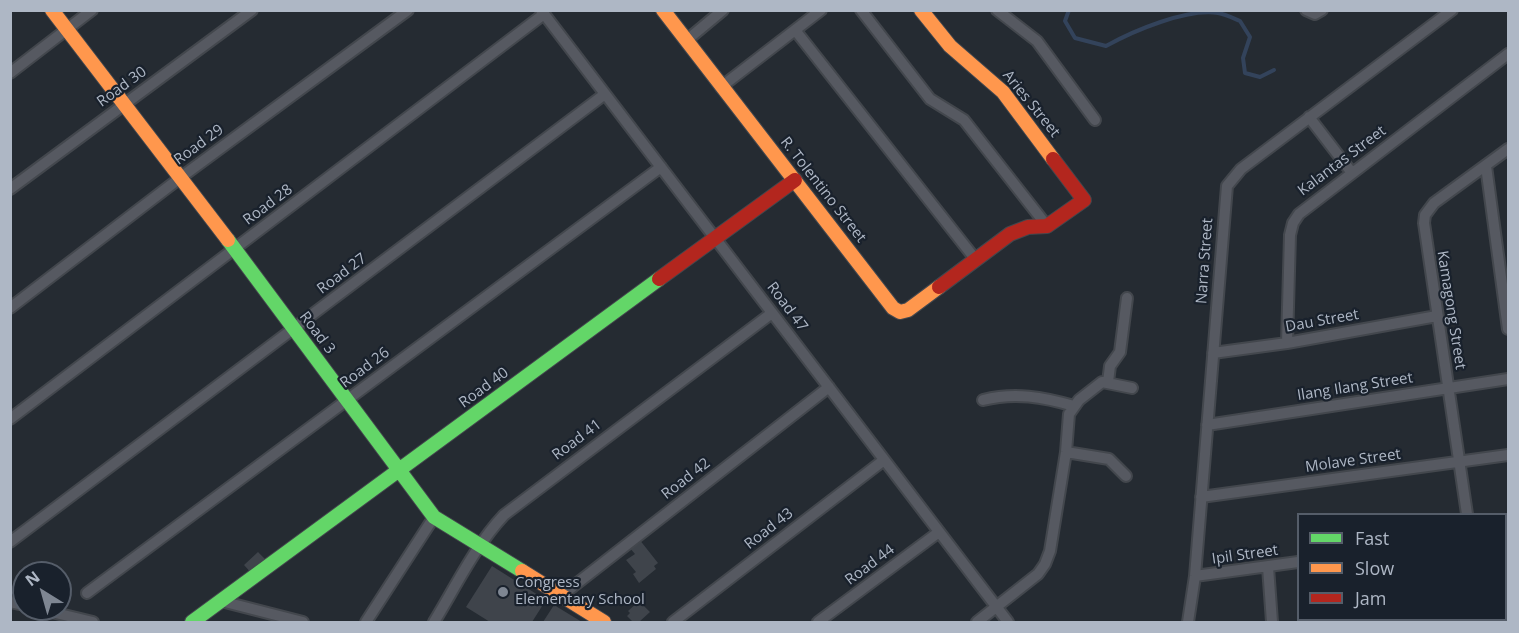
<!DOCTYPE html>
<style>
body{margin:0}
#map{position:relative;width:1519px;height:633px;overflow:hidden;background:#252b32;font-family:"Open Sans",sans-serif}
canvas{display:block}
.frame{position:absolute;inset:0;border:12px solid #aeb7c5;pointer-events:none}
.legend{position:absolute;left:1297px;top:513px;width:210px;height:108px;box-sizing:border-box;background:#19212c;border:2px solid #555d69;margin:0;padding:8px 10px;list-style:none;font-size:18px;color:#aeb7c5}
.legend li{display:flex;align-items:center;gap:12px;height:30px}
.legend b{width:30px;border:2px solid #555d69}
.north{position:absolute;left:12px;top:561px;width:60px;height:60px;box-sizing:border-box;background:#19212c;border:2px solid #555d69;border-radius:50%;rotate:323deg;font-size:16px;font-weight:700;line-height:24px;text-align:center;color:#aeb7c5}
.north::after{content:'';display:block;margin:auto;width:21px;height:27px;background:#7e8692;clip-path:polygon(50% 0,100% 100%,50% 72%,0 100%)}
</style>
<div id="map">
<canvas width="1519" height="633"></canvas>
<div class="frame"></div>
<ul class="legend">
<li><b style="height:8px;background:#63d668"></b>Fast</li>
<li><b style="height:8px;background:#ff974d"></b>Slow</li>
<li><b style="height:8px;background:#b3261e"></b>Jam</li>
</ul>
<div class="north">N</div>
</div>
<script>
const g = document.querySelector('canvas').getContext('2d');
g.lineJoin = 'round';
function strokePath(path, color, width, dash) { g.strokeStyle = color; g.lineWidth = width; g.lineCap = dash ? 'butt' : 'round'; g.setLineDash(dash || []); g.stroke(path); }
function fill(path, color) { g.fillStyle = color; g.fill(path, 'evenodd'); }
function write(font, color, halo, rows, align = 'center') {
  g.font = font + ' "Open Sans",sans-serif'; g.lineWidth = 4.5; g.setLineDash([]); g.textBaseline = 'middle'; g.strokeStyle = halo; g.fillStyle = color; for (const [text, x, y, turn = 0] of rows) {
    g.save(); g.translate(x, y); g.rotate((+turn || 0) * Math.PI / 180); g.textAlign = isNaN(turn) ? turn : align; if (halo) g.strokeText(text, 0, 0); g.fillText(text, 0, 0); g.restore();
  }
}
strokePath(new Path2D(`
 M1069,10L1065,21L1075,38L1106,46C1133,31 1187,8 1218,13C1225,14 1233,18 1240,21L1250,37L1243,58L1245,73L1260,77L1274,70`), '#33435b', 4);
fill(new Path2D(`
 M639,539L658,563L654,566L656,569L639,583L633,574L636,572L626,560L635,554L629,547Z
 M258,552L267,561L253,575L244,565Z
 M492,566L546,600L532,622H490L466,607Z
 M639,601L650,612L639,622H633L627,616L630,613L628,611Z
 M554,605L582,622H543Z`), '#3f444b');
const street = new Path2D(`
 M541,10L1008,622
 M861,10L930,99L964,120L1047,226
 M997,10L1037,41L1095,120
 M1306,10L1315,14L1322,10
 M795,30L976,260
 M687,40L723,10
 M10,73L92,10
 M721,87L821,10
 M1309,117L1352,173
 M1486,166L1508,329
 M10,189L252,10
 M10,308L180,178L408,10
 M1287,343L1290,235L1293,223L1299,214L1508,54
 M1213,353L1287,343L1437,316
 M1108,382L1110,366L1120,352L1127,298
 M983,400C1015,392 1043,397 1074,406
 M10,419L544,14
 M1207,425L1508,379
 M1066,452L1109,459L1126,476
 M1201,497L1508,455
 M1467,514L1424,223L1425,215L1434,203L1508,149
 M1506,534L1508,533
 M10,542L605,94
 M1268,567L1272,622
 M1195,576L1298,562
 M87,593L661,167
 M562,595L829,387
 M221,601L303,622
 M10,602L24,605
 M39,609L93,622
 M1346,620L1347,622
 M366,622L434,517
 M434,622C456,586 475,546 504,515L772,313
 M673,622L884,460
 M818,622L939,532
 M977,622L1038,574L1045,564L1050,551L1066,452L1069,414L1079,400L1102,382L1132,388
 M1188,622L1195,576L1227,186L1241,169L1452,10`);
const fast = new Path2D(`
 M228,240L434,517L522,571
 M192,622L659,279`);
const slow = new Path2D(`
 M52,10L228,240
 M663,10L893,308L900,312L908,310L939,287
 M921,10L950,46L1003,92L1053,159
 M522,571L604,622`);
const jam = new Path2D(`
 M659,279L795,180
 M939,287L1010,234L1028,227L1047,226L1084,200L1053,159`);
strokePath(street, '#43474d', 14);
strokePath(fast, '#43474d', 16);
strokePath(slow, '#43474d', 16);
strokePath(jam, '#43474d', 16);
strokePath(street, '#565961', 10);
strokePath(fast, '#63d668', 14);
strokePath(slow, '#ff974d', 14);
strokePath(jam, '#b3261e', 14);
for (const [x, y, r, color] of [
 [503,592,6,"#7e8692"]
]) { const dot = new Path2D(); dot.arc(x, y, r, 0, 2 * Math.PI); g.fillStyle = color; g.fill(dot); strokePath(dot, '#19212c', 2); }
write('15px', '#aeb7c5', '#19212c', [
 ["Road 30",122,87,-36],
 ["Aries Street",1031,104,51],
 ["Road 29",199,145,-36],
 ["Kalantas Street",1342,161,-37],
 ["R. Tolentino Street",823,190,52],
 ["Road 28",268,205,-37],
 ["Narra Street",1205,261,-86],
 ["Road 27",342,274,-37],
 ["Road 47",787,307,53],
 ["Kamagong Street",1451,310,81],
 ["Dau Street",1322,321,-10],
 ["Road 3",317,333,53],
 ["Road 26",365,368,-37],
 ["Ilang Ilang Street",1355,387,-9],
 ["Road 40",484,388,-36],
 ["Road 41",577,440,-37],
 ["Molave Street",1353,461,-8],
 ["Road 42",686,479,-38],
 ["Road 43",769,529,-38],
 ["Ipil Street",1245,555,-8],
 ["Road 44",870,565,-37]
]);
write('15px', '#aeb7c5', '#19212c', [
 ["Congress",515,583],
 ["Elementary School",515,600]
], 'left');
</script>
